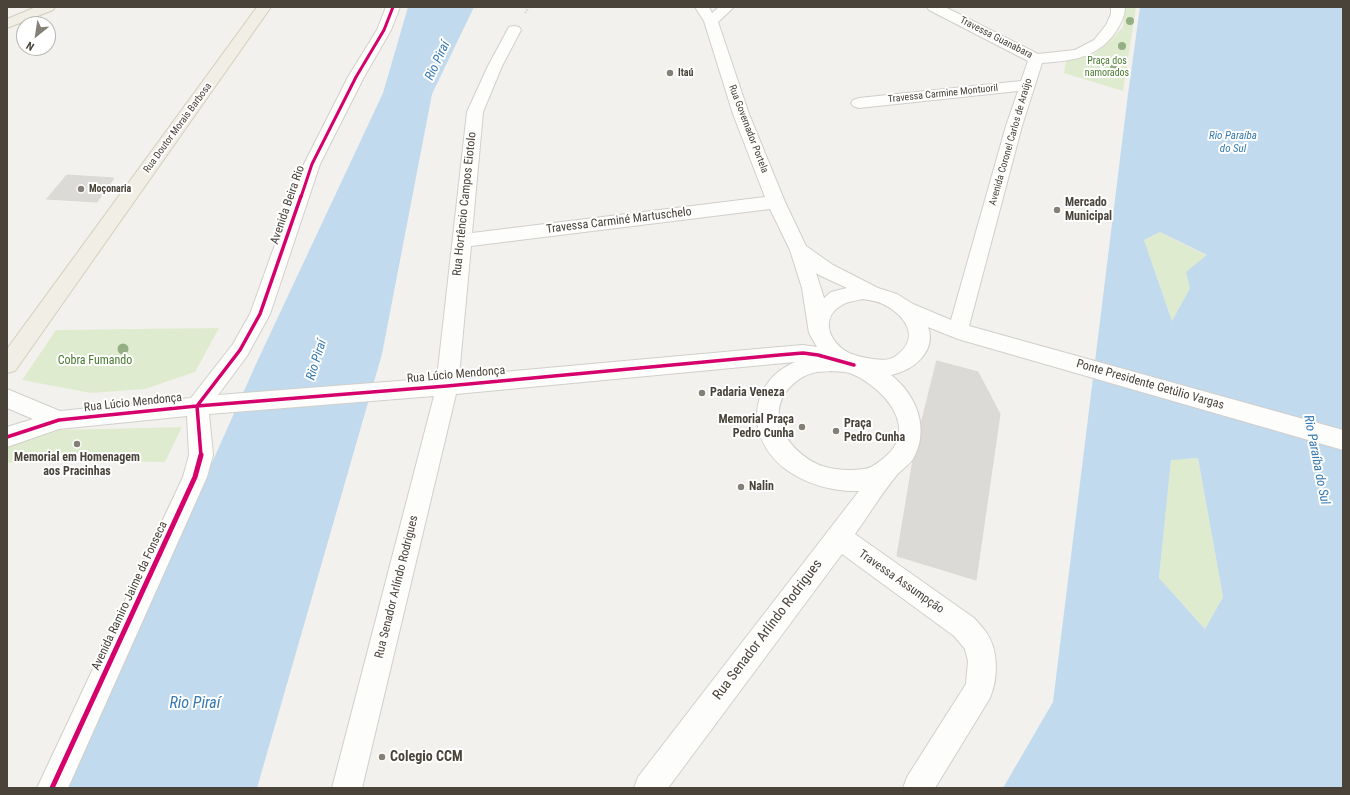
<!DOCTYPE html>
<meta charset="utf-8">
<style>
body{margin:0}
#map{position:relative;width:1350px;height:795px;overflow:hidden;background:#f3f1ed;font-family:"Roboto Condensed",sans-serif}
canvas{display:block}
.frame{position:absolute;inset:0;border:8px solid #494339;pointer-events:none}
.north{position:absolute;left:16px;top:16px;width:40px;height:40px;box-sizing:border-box;background:#fff;border:1px solid #b6b4b0;border-radius:50%;rotate:210deg;font-size:11px;font-weight:700;line-height:16px;text-align:center;color:#494339}
.north::after{content:'';display:block;margin:auto;width:14px;height:18px;background:#848078;clip-path:polygon(50% 0,100% 100%,50% 72%,0 100%)}
</style>
<div id="map">
<canvas width="1350" height="795"></canvas>
<div class="frame"></div>
<div class="north">N</div>
</div>
<script>
const g = document.querySelector('canvas').getContext('2d');
g.lineJoin = 'round';
function fill(path, color) { g.fillStyle = color; g.fill(path, 'evenodd'); }
function strokePath(path, color, width, dash) { g.strokeStyle = color; g.lineWidth = width; g.lineCap = dash ? 'butt' : 'round'; g.setLineDash(dash || []); g.stroke(path); }
function write(font, color, halo, rows, align = 'center') {
  g.font = font + ' "Roboto Condensed",sans-serif'; g.lineWidth = 4; g.setLineDash([]); g.textBaseline = 'middle'; g.strokeStyle = halo; g.fillStyle = color; for (const [text, x, y, turn = 0] of rows) {
    g.save(); g.translate(x, y); g.rotate((+turn || 0) * Math.PI / 180); g.textAlign = isNaN(turn) ? turn : align; if (halo) g.strokeText(text, 0, 0); g.fillText(text, 0, 0); g.restore();
  }
}
fill(new Path2D(`
 M1125,7H1136L1123,91L1064,73L1066,61L1093,55L1108,43L1123,27Z
 M1160,232L1208,256L1172,321L1144,240Z
 M219,328L195,372L145,389L91,393L22,380L56,330Z
 M182,427L165,462L77,461L7,463V445L60,430Z
 M1198,458L1223,597L1205,629L1159,578L1171,459Z`), '#dfebcf');
fill(new Path2D(`
 M408,7H474L432,94L382,354L257,788H67L256,364L383,93Z
 M1140,7H1343V788H1003L1053,702L1128,94ZM1160,232L1207,255L1186,272L1190,288L1172,321L1144,240ZM1198,458L1223,597L1205,629L1159,578L1171,460Z`), '#c1daee');
const building = new Path2D(`
 M67,175L114,178L97,202L47,199Z
 M937,361L978,372L1000,414L976,580L897,556L915,448Z`);
fill(building, '#dcdad6');
strokePath(building, '#dbd8d3', 1);
const minor = new Path2D(`
 M386,7H400L391,30L364,77L320,164L270,314L247,356L218,395L437,378L467,112L488,66L509,27L514,26L519,27L521,30L502,66L483,112L472,233L765,197L733,114L704,21L695,7H709L712,13L719,7H734L718,22L749,114L785,202L806,246L833,265L878,288L897,294L913,304L951,320L1006,126L1018,91L859,108L853,106L851,103L853,100L859,98L1021,81L1028,61L929,10L927,7H945L1038,54L1075,50L1094,40L1106,25L1111,14V7H1125C1125,15 1122,21 1118,28C1101,57 1074,61 1042,63L1022,126L969,326L1343,430V450L958,339L928,327C937,352 912,371 891,375C917,395 930,430 913,459C908,466 901,470 896,476C881,494 869,515 855,534L974,618C978,622 982,627 986,632C999,650 998,679 990,698L935,788H903L907,777L966,684L968,661L965,649L954,636L842,554L668,788H634L638,777L859,491C833,492 805,484 784,468C745,437 748,382 795,362L456,394L362,788H332L434,396L209,414L213,455L207,477L68,788H37L183,477L189,455L187,416L59,429L7,447V427L33,419L7,408V389L60,411L191,398L233,344L250,314L304,164L348,77L377,30ZM770,209L790,250L802,288L809,333L817,347L803,345L779,347L459,376L471,246ZM816,273L819,275L847,288L831,292L824,298ZM862,299C869,300 877,301 883,304C905,315 921,337 897,355C890,361 881,360 873,359C864,358 857,356 849,353C828,342 819,316 844,304C849,301 856,301 862,299ZM831,371C838,372 846,371 852,374C883,387 920,428 885,457C879,462 872,468 864,469C850,471 835,470 822,466C792,455 762,416 790,387C796,381 804,375 813,373C818,371 825,372 831,371Z`);
const major = new Path2D(`
 M36,7H55L53,10L7,28V19Z
 M257,7H271L15,371L7,373V349Z`);
strokePath(minor, '#d1cfcb', 2);
strokePath(major, '#d4cdbc', 2);
strokePath(new Path2D(`
 M525,13L529,7`), '#d3d1cb', 2, [1.5, 1.5]);
fill(minor, '#fdfdfc');
fill(major, '#f1eee6');
strokePath(new Path2D(`
 M301,197L312,164L356,77L384,30L393,7`), '#d6006c', 3);
strokePath(new Path2D(`
 M7,437L59,420L197,406L447,386L779,355L803,353L818,355L854,365
 M201,456L197,406L240,350L260,314L301,196`), '#d6006c', 3.5);
strokePath(new Path2D(`
 M52,788L195,477L201,455`), '#d6006c', 5);
g.fillStyle = '#95af84';
for (const [x, y, r] of [
 [1130,21,4],
 [1122,46,4],
 [1114,68,4],
 [123,349,5.5]
]) { g.beginPath(); g.arc(x, y, r, 0, 2 * Math.PI); g.fill(); }
for (const [x, y, r, color] of [
 [670,73,4,"#848078"],
 [81,189,4,"#848078"],
 [1057,210,4,"#848078"],
 [702,393,4,"#848078"],
 [802,427,4,"#848078"],
 [836,431,4,"#848078"],
 [77,444,4,"#848078"],
 [741,487,4,"#848078"],
 [382,757,4,"#848078"]
]) { const dot = new Path2D(); dot.arc(x, y, r, 0, 2 * Math.PI); g.fillStyle = color; g.fill(dot); strokePath(dot, '#fff', 1.5); }
write('10px', '#494339', '#fff', [
 ["Travessa Guanabara",996,38,27],
 ["Travessa Carmine Montuoril",943,94,-6],
 ["Rua Doutor Morais Barbosa",178,128,-54],
 ["Rua Governador Portela",748,129,69],
 ["Avenida Coronel Carlos de Araújo",1011,142,-74]
]);
write('10px', '#48792e', '#fff', [
 ["Praça dos",1107,61],
 ["namorados",1107,73]
]);
write('bold 10px', '#494339', '#fff', [
 ["Itaú",678,73],
 ["Moçonaria",89,189]
], 'left');
write('italic 11px', '#3679b1', '#fff', [
 ["Rio Paraíba",1233,136],
 ["do Sul",1233,149]
]);
write('bold 12px', '#494339', '#fff', [
 ["Mercado",1065,203],
 ["Municipal",1065,217],
 ["Padaria Veneza",710,393],
 ["Memorial Praça",794,420,"right"],
 ["Pedro Cunha",794,434,"right"],
 ["Praça",844,424],
 ["Pedro Cunha",844,438],
 ["Memorial em Homenagem",77,458,"center"],
 ["aos Pracinhas",77,472,"center"],
 ["Nalin",749,487]
], 'left');
write('12px', '#494339', '#fff', [
 ["Rua Hortêncio Campos Eiotolo",465,204,-84],
 ["Avenida Beira Rio",288,205,-71],
 ["Travessa Carminé Martuschelo",619,221,-7],
 ["Rua Lúcio Mendonça",456,375,-5],
 ["Ponte Presidente Getúlio Vargas",1150,385,16],
 ["Rua Lúcio Mendonça",133,403,-6],
 ["Travessa Assumpção",901,582,35],
 ["Rua Senador Arlíndo Rodrigues",397,587,-76],
 ["Avenida Ramiro Jaime da Fonseca",130,596,-65]
]);
write('12px', '#48792e', '#fff', [
 ["Cobra Fumando",95,361]
]);
write('italic 13px', '#3679b1', '#fff', [
 ["Rio Piraí",438,61,-65],
 ["Rio Piraí",317,360,-73],
 ["Rio Paraíba do Sul",1316,460,79]
]);
write('14px', '#494339', '#fff', [
 ["Rua Senador Arlíndo Rodrigues",768,630,-53]
]);
write('bold 14px', '#494339', '#fff', [
 ["Colegio CCM",390,757]
], 'left');
write('italic 16px', '#3679b1', '#fff', [
 ["Rio Piraí",195,704]
]);
</script>
